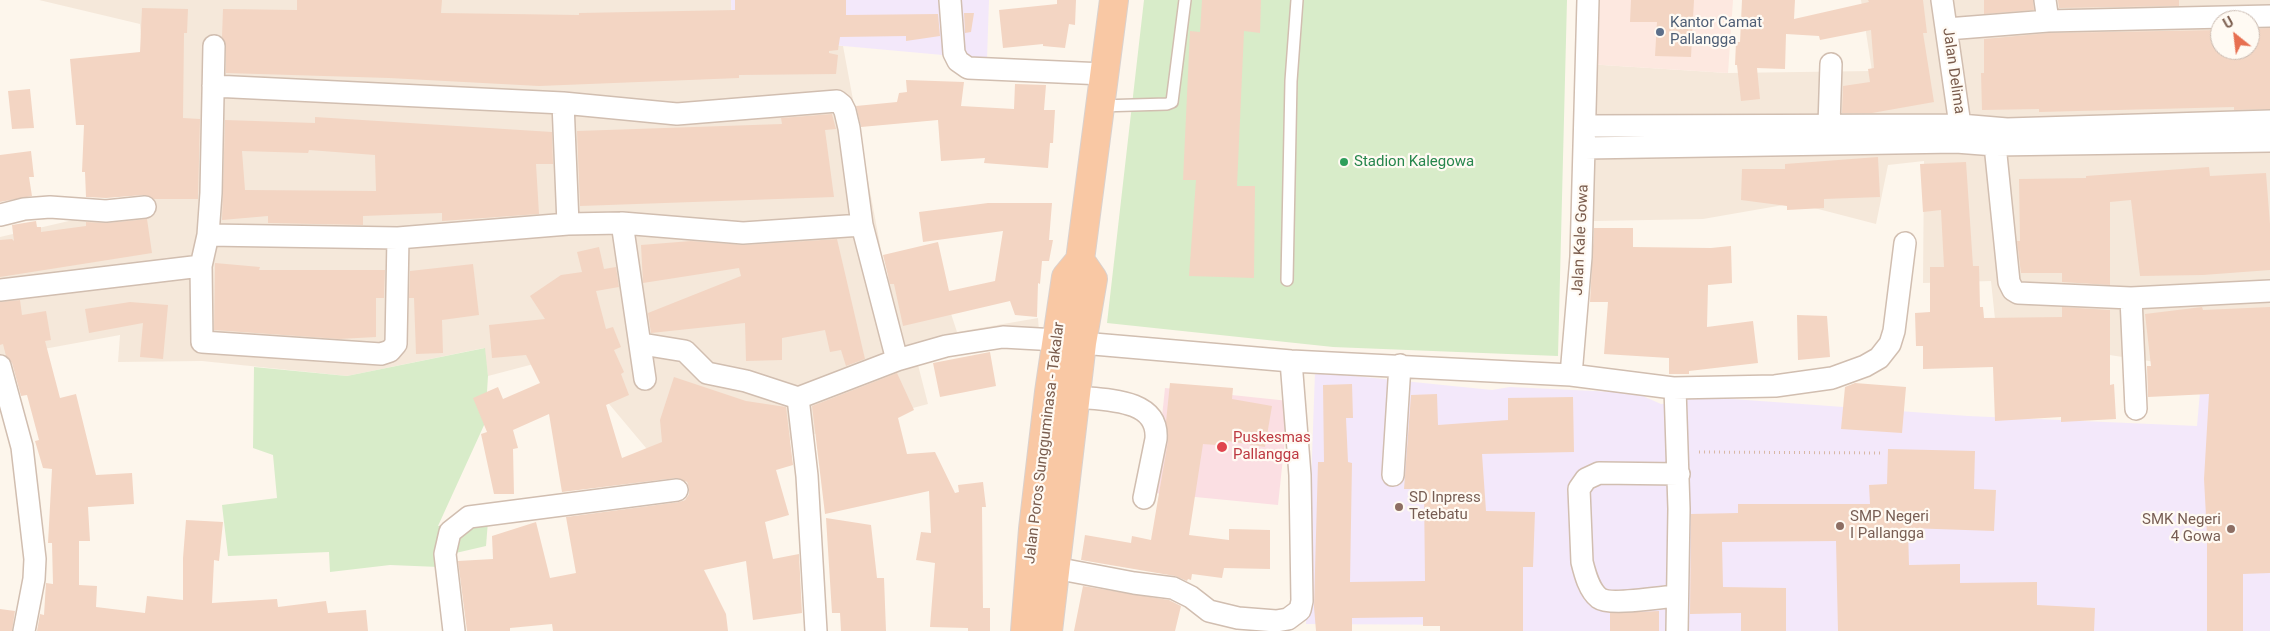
<!DOCTYPE html>
<style>
body{margin:0}
#map{position:relative;width:2270px;height:631px;overflow:hidden;background:#fdf6ec;font-family:Roboto,sans-serif}
canvas{display:block}
.north{position:absolute;left:2210px;top:10px;width:50px;height:50px;box-sizing:border-box;background:#fffaf3;border:1px solid #cabbb1;border-radius:50%;rotate:331deg;font-size:14px;font-weight:700;line-height:20px;text-align:center;color:#7a5c4d}
.north::after{content:'';display:block;margin:auto;width:18px;height:22px;background:#e76f51;clip-path:polygon(50% 0,100% 100%,50% 72%,0 100%)}
</style>
<div id="map">
<canvas width="2270" height="631"></canvas>
<div class="north">U</div>
</div>
<script>
const g = document.querySelector('canvas').getContext('2d');
g.lineJoin = 'round';
function fill(path, color) { g.fillStyle = color; g.fill(path, 'evenodd'); }
function strokePath(path, color, width, dash) { g.strokeStyle = color; g.lineWidth = width; g.lineCap = dash ? 'butt' : 'round'; g.setLineDash(dash || []); g.stroke(path); }
function write(font, color, halo, rows, align = 'center') {
  g.font = font + ' Roboto,sans-serif'; g.lineWidth = 4.5; g.setLineDash([]); g.textBaseline = 'middle'; g.strokeStyle = halo; g.fillStyle = color; for (const [text, x, y, turn = 0] of rows) {
    g.save(); g.translate(x, y); g.rotate((+turn || 0) * Math.PI / 180); g.textAlign = isNaN(turn) ? turn : align; if (halo) g.strokeText(text, 0, 0); g.fillText(text, 0, 0); g.restore();
  }
}
fill(new Path2D(`
 M39,0H731L733,36L843,46L886,277L937,271L957,332L1038,318L1040,345L916,357L928,404L667,473L568,355L488,376L484,348L347,376L202,361L118,362L120,335L0,357V237L86,217L153,211L140,24Z
 M1861,0H2270V360L2202,369L1997,338L1991,281L1923,283L1924,161L1888,165L1876,224L1795,203L1703,219L1594,221L1587,64L1728,73L1872,71ZM2220,20H2250V50H2220Z`), '#f5e8da');
fill(new Path2D(`
 M1592,0H1733L1728,73L1587,64Z`), '#fde8e0');
fill(new Path2D(`
 M731,0H989L987,59L733,36Z
 M2270,360V631H1483V625L1306,624L1315,372L1492,390L1510,387L1636,393L1661,404L1673,403L1691,396L1968,416L2197,426L2202,369Z`), '#f3e8fa');
fill(new Path2D(`
 M1165,388L1289,401L1278,505L1154,493Z`), '#fbdfe3');
fill(new Path2D(`
 M1144,0H1567L1558,356L1333,347L1107,323Z
 M485,348L488,376L485,423L438,526L488,521L486,546L447,555L439,567L390,565L330,572L329,552L228,556L222,505L277,498L273,455L253,448L254,367L347,376Z`), '#d8ecc9');
fill(new Path2D(`
 M297,0H442L441,13L579,15V13L735,10V0H846V15L938,14L940,36L906,41V36L840,37L838,50L829,51V53L838,55L836,74L739,75V78L539,86L389,78L226,73V46L222,37L223,9L297,10Z
 M1057,0H1076L1075,25L1069,24L1065,48L1043,46V44L1003,48L999,10L1057,4Z
 M1202,0H1261L1260,33L1244,31L1237,186H1255L1254,278L1189,276L1196,180H1183L1190,31L1200,32Z
 M1631,0H1694L1691,57L1655,56L1657,22H1630Z
 M1742,0H1795L1794,19L1869,2L1868,0H1923L1927,33H1923L1934,102L1872,113H1842L1843,86L1870,82L1868,69L1874,68L1871,30L1820,40L1819,36L1786,34L1785,69L1757,68L1760,99L1741,101L1737,65H1735L1736,42H1740Z
 M1984,0H2033L2034,10L1984,14Z
 M2058,0H2179V6L2059,8Z
 M142,8L188,9L187,33H184L183,118L200,119L198,199H154L144,195L106,198L86,197L85,172H82L84,125H76L70,59L140,52Z
 M964,13H974L971,32L965,33Z
 M2270,28V109L2234,110V107L2039,112V109L1982,110L1981,73H1984V39L2049,33L2220,30V50H2250V29Z
 M906,80L964,82L961,106L1014,109L1015,84L1046,85L1044,110H1055L1053,143H1050L1048,168L984,163L985,158L941,161L938,120L861,127L856,106L897,102L899,93L907,92Z
 M30,89L34,128L12,129L8,91Z
 M832,114L836,129L825,130L834,197L580,206L577,131L782,124L781,118Z
 M315,117L552,132L553,164H536L539,214L442,221V213L363,216V225L268,223V216L222,220L225,120L315,123ZM309,150L375,155L376,191L245,190L242,151L308,153Z
 M31,151L34,177H29L32,196L0,202V155Z
 M1878,157L1880,197L1824,199V208L1787,210V206L1741,200L1742,169H1785V164Z
 M1966,162L1973,266H1979L1980,307H1983L1984,318L2062,317V307L2110,310V385L2114,384L2116,419L2061,422V417L1995,421L1993,367L1923,369V346H1916L1915,313L1930,312V267H1944L1941,210L1923,212L1920,164Z
 M2209,167L2210,176L2266,173L2270,224V270L2203,275L2140,276L2131,200L2110,202V285L2062,282V273H2021L2017,241H2020L2019,179L2086,178V176Z
 M988,203H1052L1049,240H1053L1049,261H1042L1040,284L1038,283L1037,317L1015,315L1010,301L903,326L894,284H890L883,255L938,242L949,291L995,281L1003,231L923,242L919,212Z
 M147,219L152,253L0,277V240L12,239L14,241L12,225L36,221L37,227H41V232L86,226V222L107,223Z
 M1594,228H1633V247L1711,248L1731,246L1732,283L1708,285L1707,327L1753,321L1758,363L1689,371V374H1669V358L1604,354L1608,302H1590Z
 M837,239L865,359L846,366L841,350L830,352L825,330L782,338V360L746,361L745,323L651,333L648,313L741,276L739,268L643,283L641,245L691,241L744,245Z
 M599,247L604,269L616,267L619,287L596,291L606,329L613,327L621,347L614,350L624,372L621,374L629,395L606,405L622,458L662,442L660,420L674,377L746,401L786,407L793,465L776,470L789,515L765,522L773,559L799,554L802,613L753,620L746,561L704,570L726,614L728,631H553L552,624L510,628V631H467L458,561L493,559L492,536L536,522L550,578L576,573L566,517L679,502L685,500L689,494V488L687,482L676,478L562,492L549,414L513,430L518,448L513,449L514,494H494L481,434L487,432L473,398L498,387L503,399L540,383L526,355L492,358L489,325L545,319L530,296L561,275L582,272L577,252Z
 M215,263L260,267L259,270H385L384,298H376V337L339,339L214,330Z
 M473,264L479,315L442,320L443,353L416,354L414,298H409L410,271Z
 M20,300L22,315L46,311L51,340L45,341L60,398L76,394L96,475L132,473L134,504L88,507L90,541H79V585L97,586L96,607L145,613L147,596L183,600V558L186,520L223,522L219,561L214,560L212,603L277,599L278,607L326,601L328,613L366,610L368,631H37L40,614L44,615L46,583L53,584L52,543H48L52,469L43,468L35,441L39,440L27,395L21,396L12,363L6,356L3,344L0,345V302Z
 M130,302L168,305L163,359L140,357L143,323L89,333L85,309Z
 M2202,307L2203,310L2270,307V573L2243,574V631H2207V535L2204,479L2209,394L2148,397L2147,366H2151L2145,314Z
 M1797,315L1827,316L1830,357L1798,360Z
 M990,352L996,386L940,397L933,363Z
 M897,373L914,410L898,418L907,454L935,452L955,493L959,492L958,485L983,482L986,507H982L983,608H990V631H968V628L930,627L935,563L916,560L921,532L931,533L929,491L825,514L812,406Z
 M1170,383L1233,388L1232,399L1272,406L1265,447L1228,441V446L1203,444L1189,535L1229,540V529L1270,530V569L1224,568L1222,578L1192,574L1191,580L1188,579L1187,581L1175,576L1081,560L1085,535L1131,543L1132,536L1151,540L1168,441L1166,422Z
 M1855,383L1906,387L1902,433L1841,429L1845,387Z
 M1352,384L1353,418H1346L1348,462L1352,463L1350,582L1425,581L1424,489H1404L1411,395L1437,394L1438,425L1508,420V398L1573,397L1574,452L1482,454L1486,511L1535,512L1533,567H1523V631H1440V626H1423V617L1352,618V631H1316L1314,607L1318,462H1324L1323,385Z
 M1888,449L1975,451L1974,489L1996,490L1994,531L1908,528L1909,565L1960,564V583L2037,582V605L2095,608L2094,631H1838L1836,541L1722,542L1723,587L1786,588V631H1741V613L1690,614L1691,514L1738,513V504H1870L1869,485L1887,484Z
 M826,518L871,525L877,578H884L886,631H841L840,613H832Z
 M1083,586L1169,600L1181,606L1175,631H1074Z
 M0,609L15,611L12,631H0Z
 M1659,611V631H1610V613Z`), '#f3d5c3');
const service = new Path2D(`
 M1100,106L1167,104L1172,102L1185,0
 M1287,280L1291,81L1297,0`);
const minor = new Path2D(`
 M950,0L954,53L958,61L968,68L1104,74
 M1588,0L1581,257L1571,375L1673,388L1775,386L1832,378L1865,366L1879,358L1890,344L1894,331L1905,243
 M1942,0L1960,125L1957,138
 M2045,0L2048,21
 M1947,29L2048,21L2270,16
 M214,46L211,193L208,235L201,266L202,342L381,354L390,351L396,344L398,238
 M213,86L563,103
 M1829,125L1831,64
 M1586,126L1960,125L2007,129L2270,121
 M2003,135L1995,145L2009,282L2013,290L2018,293L2131,298L2270,291
 M1585,148L1956,142L1995,145L2270,141
 M0,215L24,209L50,207L106,211L145,207
 M622,223L645,379
 M568,224L563,103L677,114L837,101L842,105L845,111L849,128L862,225L897,360
 M208,235L398,238L568,224L622,223L743,233L862,225
 M0,290L201,266
 M2131,298L2136,409
 M1082,343L1291,361L1571,375
 M642,344L685,351L707,373L746,381L798,398L897,360L946,346L1003,337L1057,340
 M0,366L22,447L35,559L34,579L24,631
 M1675,388L1679,509L1677,631
 M1076,397C1105,400 1159,398 1156,439L1144,498
 M798,398L807,476L816,631
 M1393,475L1400,365
 M1055,568L1134,583L1173,588L1191,597L1209,611L1238,618L1276,621L1288,619L1300,610L1302,601L1300,475L1291,361
 M1677,596C1661,597 1610,606 1599,598C1589,590 1585,574 1582,562L1579,489L1586,479L1599,473L1679,474
 M454,631L445,554L450,532L469,517L677,490`);
const trunk = new Path2D(`
 M1025,631L1033,529L1049,392L1066,277L1080,260L1114,0
 M1048,631L1082,343L1093,279L1080,260`);
strokePath(service, '#d1beb0', 14);
strokePath(minor, '#d1beb0', 24);
strokePath(trunk, '#dad1cd', 30);
strokePath(new Path2D(`
 M1699,452L1883,453`), '#d9b8a5', 3, [1, 4]);
strokePath(service, '#fff', 11);
strokePath(minor, '#fff', 21);
strokePath(trunk, '#f9c8a4', 28);
for (const [x, y, r, color] of [
 [1660,32,5,"#5c6f8a"],
 [1344,162,5,"#2e9e5b"],
 [1222,447,6,"#e0444e"],
 [1399,507,5,"#8d6e63"],
 [1840,526,5,"#8d6e63"],
 [2231,529,5,"#8d6e63"]
]) { const dot = new Path2D(); dot.arc(x, y, r, 0, 2 * Math.PI); g.fillStyle = color; g.fill(dot); strokePath(dot, '#fffaf3', 2); }
write('15px', '#4e5e75', '#fffaf3', [
 ["Kantor Camat",1670,23],
 ["Pallangga",1670,40]
], 'left');
write('15px', '#7a5c4d', '#fffaf3', [
 ["Jalan Delima",1953,71,82],
 ["Jalan Kale Gowa",1581,240,-87],
 ["Jalan Poros Sungguminasa - Takalar",1045,443,-83]
]);
write('15px', '#27864d', '#fffaf3', [
 ["Stadion Kalegowa",1354,162]
], 'left');
write('15px', '#be3a42', '#fffaf3', [
 ["Puskesmas",1233,438],
 ["Pallangga",1233,455]
], 'left');
write('15px', '#785e54', '#fffaf3', [
 ["SD Inpress",1409,498],
 ["Tetebatu",1409,515],
 ["SMP Negeri",1850,517],
 ["I Pallangga",1850,534],
 ["SMK Negeri",2221,520,"right"],
 ["4 Gowa",2221,537,"right"]
], 'left');
</script>
